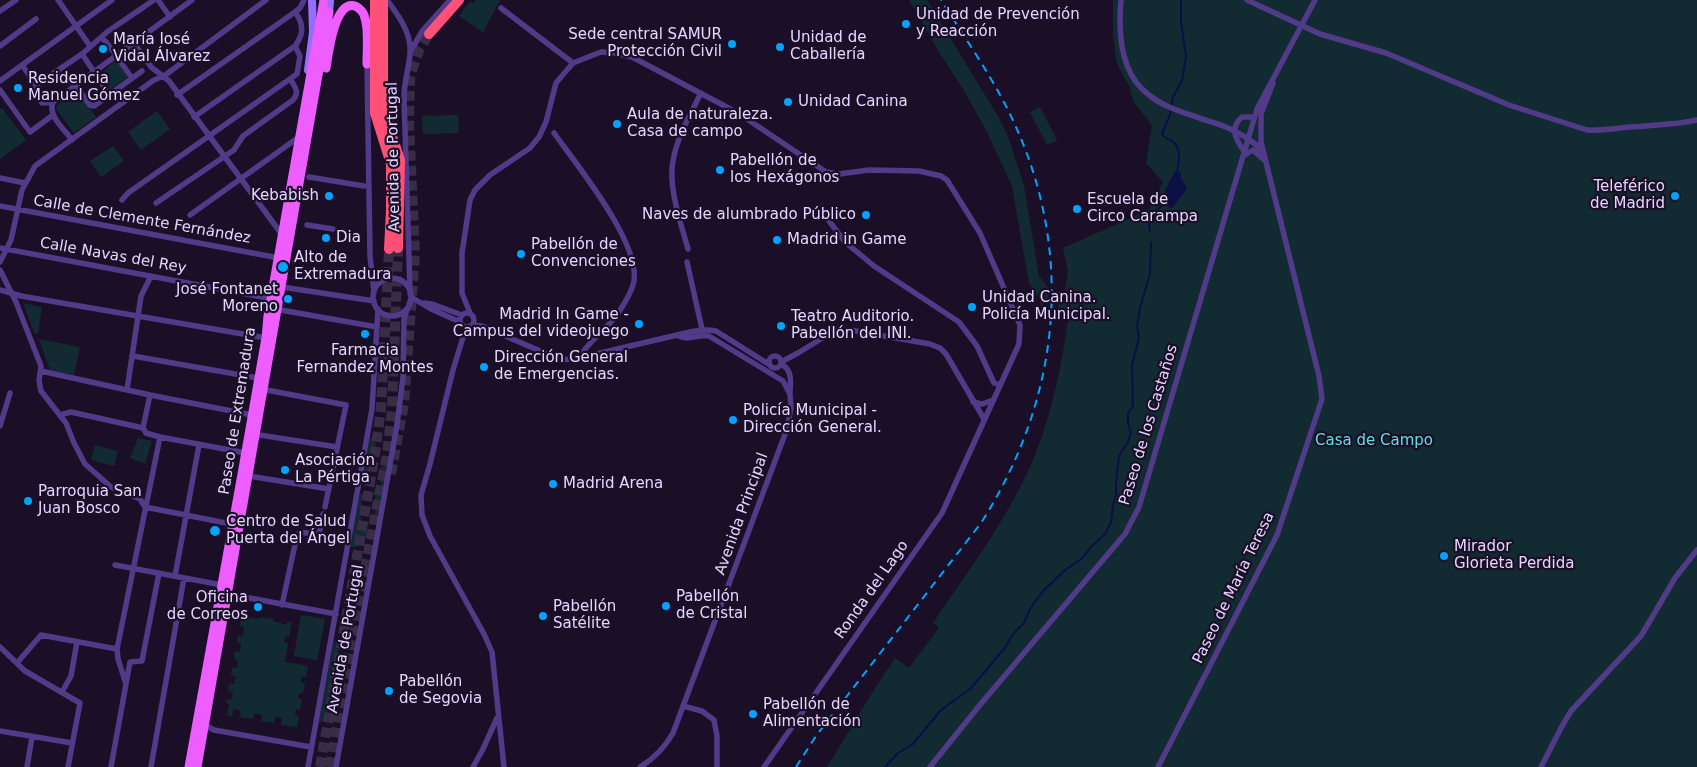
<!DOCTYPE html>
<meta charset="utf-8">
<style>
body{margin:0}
canvas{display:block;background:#1a0f27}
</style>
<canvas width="1697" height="767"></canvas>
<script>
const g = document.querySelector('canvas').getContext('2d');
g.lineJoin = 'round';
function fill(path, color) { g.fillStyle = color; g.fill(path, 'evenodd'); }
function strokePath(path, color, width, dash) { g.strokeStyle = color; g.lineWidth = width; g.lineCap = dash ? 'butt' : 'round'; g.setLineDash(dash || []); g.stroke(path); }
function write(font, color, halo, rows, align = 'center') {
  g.font = font + ' "DejaVu Sans",sans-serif'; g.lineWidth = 4.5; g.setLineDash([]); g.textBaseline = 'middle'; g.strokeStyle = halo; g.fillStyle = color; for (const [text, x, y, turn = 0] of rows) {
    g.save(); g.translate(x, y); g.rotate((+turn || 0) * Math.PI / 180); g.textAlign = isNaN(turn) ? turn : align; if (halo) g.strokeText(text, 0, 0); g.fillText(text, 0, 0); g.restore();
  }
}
fill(new Path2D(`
 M475,0H500L483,32L459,16L469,2L474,3Z
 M909,0H927L999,118L1009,139L1024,186L1039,276L1048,288V299L1041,307L1040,300L1029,283L1012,186L986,130L963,89L939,52Z
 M1113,0H1697V767H827L872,693L895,658L909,668L939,628L933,623C969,570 1014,510 1037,450C1053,408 1062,364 1068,320L1058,306L1059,297H1064L1068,272L1063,248L1142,213L1149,209L1163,182L1146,163L1152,125L1133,101L1130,87L1119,68L1116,59L1113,34Z
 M116,60L128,77L110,90L100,74Z
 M75,92L78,93L96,117L74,133L56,109L57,105Z
 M1040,107L1057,140L1047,145L1030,112Z
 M2,108L26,140L0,159V109Z
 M157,111L170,129L141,150L128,132Z
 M458,115L459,133L423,134L422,116Z
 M113,146L124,161L101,177L90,161Z
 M23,303L42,307L38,334L34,333Z
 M39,339L80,347L74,375L50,370Z
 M370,437L374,439L373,441L377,445L375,448L378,456L373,460L374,464L369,465L371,472L367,474L366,480H362Z
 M138,438L152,441L145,464L130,458Z
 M95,445L118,451L114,466L91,460Z
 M388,458L378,518L374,517L376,508L372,504L376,497L373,494L376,486L380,487L382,485L377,477L381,473L379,469L384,466L383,459Z
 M360,493L365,495L361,501L362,507L359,513L362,519L359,521V524L362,528L368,529L366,536L360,538L357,544L358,547H350Z
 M242,612H246L245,617L259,619L260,617L273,619V621L287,625V622H292L289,637L285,636L284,642L288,643L285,662L308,666L306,677H301V682L305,683L303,693H299L298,698L302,700L300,710L296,709L295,715L299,716L297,727L281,725L282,718L275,717L274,723L261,721L262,715L254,713L253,719L240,717L241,711L234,709L232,716L227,715L229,704L226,703L227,699L231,700L233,692L228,691L229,683L234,684L236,676L231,675L232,667L237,668L238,660L234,659L235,651L240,652L241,644L237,642L238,635L243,636L244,627L240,626Z
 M301,615L325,619L317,660L294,656Z
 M334,640L338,643L335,646L339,650L338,654L340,659L338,663L340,669L338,671L339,675H335L334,678V682L331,685V689L336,691L334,694V701L328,702L331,708L327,710L329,713L326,716L324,721L319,722Z`), '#122a32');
fill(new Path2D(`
 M1176,171L1181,172V178L1187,189L1172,208L1159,203C1166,193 1168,181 1176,171Z`), '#0a1046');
strokePath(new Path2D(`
 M1177,172C1179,161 1182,148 1172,141C1167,139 1165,138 1162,134L1170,115L1173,97L1182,81L1186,56L1181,22V0
 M1150,232C1146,216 1155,214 1164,203
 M885,767L898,753L913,744L941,710L970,689L1005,648L1012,635L1024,623L1030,609L1043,591L1064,571L1081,559L1093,545L1105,534L1111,522L1113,505L1116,494V482L1119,456L1128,442L1131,432L1128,424V413L1133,406L1132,365L1139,338L1137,326L1140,308L1150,274L1151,242`), '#0a1046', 2);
strokePath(new Path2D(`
 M391,474L404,404L415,254L409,123L410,77L419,50L429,34
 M365,569L387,455L392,409L398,248
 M350,650L370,563
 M320,767L375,454L381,408L389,249
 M330,767L351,645`), '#382d47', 10, [10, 5]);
strokePath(new Path2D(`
 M58,0L90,46
 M158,0L170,17
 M387,0C398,15 412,33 410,54C409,68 404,82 404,97L410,291
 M1121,0C1118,33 1120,74 1149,95C1165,108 1186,113 1205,120C1215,123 1226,126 1234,131C1239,133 1242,136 1248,138
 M1247,0L1320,34L1386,53L1509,105L1587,130C1602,131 1616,128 1630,127C1653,125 1675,125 1697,120
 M501,8L573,63
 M0,11L16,0
 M102,38L107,43L132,78
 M134,43L151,67L169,81L283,236
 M0,46L36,19
 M410,52L423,30L450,0
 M82,54L109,94
 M367,64L370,256L374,292
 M22,65L36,85L82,54L107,32L154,0
 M0,81L112,0
 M36,85L34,91L42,103L53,102
 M76,86L90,105L94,106L142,71
 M0,90L30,132L53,115
 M177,95L295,12
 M53,102L192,0
 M53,102C47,115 65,130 72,140
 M194,117L295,46
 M554,133C576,164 645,248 633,285C629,298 616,318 606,327C596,338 586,345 579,358
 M1247,139L1254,143L1262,151
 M1244,151C1236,140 1229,128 1242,117H1254
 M1243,156L1253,150L1263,159
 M309,177L364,186
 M0,178L25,183
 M122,200L128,193L297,74L300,56L295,46C304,34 304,24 295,12L300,8L304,0
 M156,203L234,150L243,136L293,100C300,92 295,87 290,79
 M0,206L279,258
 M823,213L845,242L874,266L959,322L977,346L994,383L1000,385
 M190,215L299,137
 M307,225L333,229
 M0,248L273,299
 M688,249C681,224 668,187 673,161C677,137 690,115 701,93
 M0,262L11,240L22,190L35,166L154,80L164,76L266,0
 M687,262L702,329
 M0,270L16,302L41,366L39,381L41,391L66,423L74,443L85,464L111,487L140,499L145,507
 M373 297a19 19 0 1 1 38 0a19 19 0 1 1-38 0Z
 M282,287L374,301
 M0,290L21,296L266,338
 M411,297L431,309L460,322
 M424,303L432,304L462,315
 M275,309L377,327
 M460 320a7 7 0 1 1 14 0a7 7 0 1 1-14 0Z
 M470,313L462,293V253L470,200L475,190L490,175L530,148L539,137L546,122L556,83L573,63L601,52L614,53L632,57L738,113L826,172L839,174L869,170L919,171L941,176L947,180L980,233L1020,325L1019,344L942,513L764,767
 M472,325L482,326L561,360L579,358L690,332C699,330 707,329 716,331L770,365
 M470,327L464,334L453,370L430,464L421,495L422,515L430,536L484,634L492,652L504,767
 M769 362a6 6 0 1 1 12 0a6 6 0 1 1-12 0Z
 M133,356L258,378
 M781,362L798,353L834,331L850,330L930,344L940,348L946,354L984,419
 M781,364C792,369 791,381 790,392
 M41,371L150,395L252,415
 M261,389L346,405L325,507
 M127,390L141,296L151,276
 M973,402L982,404L993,400
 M60,415L71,412L143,428L146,433L160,437L246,453
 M0,426L10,393
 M143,428L150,395
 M253,434L337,447
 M249,476L329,489
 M145,507L236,525
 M115,565L222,585L228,594L336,614
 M175,576L199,445
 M282,605L297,535L300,532L319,535L323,514
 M0,647L25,671L80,703L68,767
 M17,663L41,635L117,649
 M126,684L118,659L117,649L160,437
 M62,692L71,676L77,642
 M683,706L702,711L714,720L717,736V767
 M203,724L214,730L311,747
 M0,731L72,743
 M27,767L32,737
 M111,767L130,662L142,661L159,573
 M151,767L184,578
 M308,767L372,409L378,309
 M336,767L397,425L403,377L404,319L408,307
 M473,767L483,749L497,718
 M640,767C655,758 665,747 673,733L787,429L791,408L790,394L783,381L709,336C694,334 692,342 676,335
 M930,767L979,706L1125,534L1139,507L1257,109L1315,0
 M1158,767L1277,535L1322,399L1319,376L1261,142V114L1273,83
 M1541,767L1561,728L1571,711L1641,636L1675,578L1697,550`), '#513a87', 5.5);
strokePath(new Path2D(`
 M329,12L330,2
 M308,70L313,32L312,0`), '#976dff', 8);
strokePath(new Path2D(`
 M326,68C328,56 334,0 355,6C360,8 364,13 365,18C369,30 367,50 367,64
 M189,767L244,463L266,338L268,316L324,0
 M197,767L329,12`), '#ed5dff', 9);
strokePath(new Path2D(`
 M375,0V113L391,164V211L389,249
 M383,0V109L400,160L398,248
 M429,34L459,0`), '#ff5177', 10);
strokePath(new Path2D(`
 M796,767L816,736L981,523C1057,404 1075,265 1019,134C999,86 968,43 941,0`), '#02a3ff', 2, [8, 6]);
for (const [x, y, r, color] of [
 [906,24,5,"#02a3ff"],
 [732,44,5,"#02a3ff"],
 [780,47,5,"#02a3ff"],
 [103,49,5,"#02a3ff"],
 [18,88,5,"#02a3ff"],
 [788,102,5,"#02a3ff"],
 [617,124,5,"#02a3ff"],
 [720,170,5,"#02a3ff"],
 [329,196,5,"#02a3ff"],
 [1675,196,5,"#02a3ff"],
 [1077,209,5,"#02a3ff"],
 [866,215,5,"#02a3ff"],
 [326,238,5,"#02a3ff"],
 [777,240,5,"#02a3ff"],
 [521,254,5,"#02a3ff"],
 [283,267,6,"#02a3ff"],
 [288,299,5,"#02a3ff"],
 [972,307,5,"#02a3ff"],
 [639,324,5,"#02a3ff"],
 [781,326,5,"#02a3ff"],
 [365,334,5,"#02a3ff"],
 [484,367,5,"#02a3ff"],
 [733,420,5,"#02a3ff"],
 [285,470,5,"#02a3ff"],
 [553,484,5,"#02a3ff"],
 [28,501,5,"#02a3ff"],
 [215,531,6,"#02a3ff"],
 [1444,556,5,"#02a3ff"],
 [666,606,5,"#02a3ff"],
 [258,607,5,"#02a3ff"],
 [543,616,5,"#02a3ff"],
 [389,691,5,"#02a3ff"],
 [753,714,5,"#02a3ff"]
]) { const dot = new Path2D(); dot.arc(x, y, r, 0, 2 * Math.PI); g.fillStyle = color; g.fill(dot); strokePath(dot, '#1a0f27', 2); }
write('15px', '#e5d6ff', '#1a0f27', [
 ["Unidad de Prevención",916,15],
 ["y Reacción",916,32],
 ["Sede central SAMUR",722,35,"right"],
 ["Protección Civil",722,52,"right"],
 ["Unidad de",790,38],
 ["Caballería",790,55],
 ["María José",113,40],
 ["Vidal Álvarez",113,57],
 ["Residencia",28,79],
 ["Manuel Gómez",28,96],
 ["Unidad Canina",798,102],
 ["Aula de naturaleza.",627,115],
 ["Casa de campo",627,132],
 ["Pabellón de",730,161],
 ["los Hexágonos",730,178],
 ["Teleférico",1665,187,"right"],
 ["de Madrid",1665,204,"right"],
 ["Kebabish",319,196,"right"],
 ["Escuela de",1087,200],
 ["Circo Carampa",1087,217],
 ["Naves de alumbrado Público",856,215,"right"],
 ["Dia",336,238],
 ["Madrid in Game",787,240],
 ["Pabellón de",531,245],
 ["Convenciones",531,262],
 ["Alto de",294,258],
 ["Extremadura",294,275],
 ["José Fontanet",278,290,"right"],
 ["Moreno",278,307,"right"],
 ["Unidad Canina.",982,298],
 ["Policía Municipal.",982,315],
 ["Madrid In Game -",629,315,"right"],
 ["Campus del videojuego",629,332,"right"],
 ["Teatro Auditorio.",791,317],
 ["Pabellón del INI.",791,334],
 ["Farmacia",365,351,"center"],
 ["Fernandez Montes",365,368,"center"],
 ["Dirección General",494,358],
 ["de Emergencias.",494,375],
 ["Policía Municipal -",743,411],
 ["Dirección General.",743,428],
 ["Asociación",295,461],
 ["La Pértiga",295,478],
 ["Madrid Arena",563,484],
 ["Parroquia San",38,492],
 ["Juan Bosco",38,509],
 ["Centro de Salud",226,522],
 ["Puerta del Ángel",226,539],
 ["Mirador",1454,547],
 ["Glorieta Perdida",1454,564],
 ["Pabellón",676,597],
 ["de Cristal",676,614],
 ["Oficina",248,598,"right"],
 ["de Correos",248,615,"right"],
 ["Pabellón",553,607],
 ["Satélite",553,624],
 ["Pabellón",399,682],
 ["de Segovia",399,699],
 ["Pabellón de",763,705],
 ["Alimentación",763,722]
], 'left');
write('15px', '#e5d6ff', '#1a0f27', [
 ["Avenida de Portugal",394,157,-91],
 ["Calle de Clemente Fernández",142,220,10],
 ["Calle Navas del Rey",113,256,10],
 ["Paseo de Extremadura",238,411,-81],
 ["Paseo de los Castaños",1149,425,-73],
 ["Avenida Principal",742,514,-70],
 ["Paseo de María Teresa",1234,588,-64],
 ["Ronda del Lago",872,590,-55],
 ["Avenida de Portugal",346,639,-80]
]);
write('15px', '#5fe0e1', '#1a0f27', [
 ["Casa de Campo",1374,441]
]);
</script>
